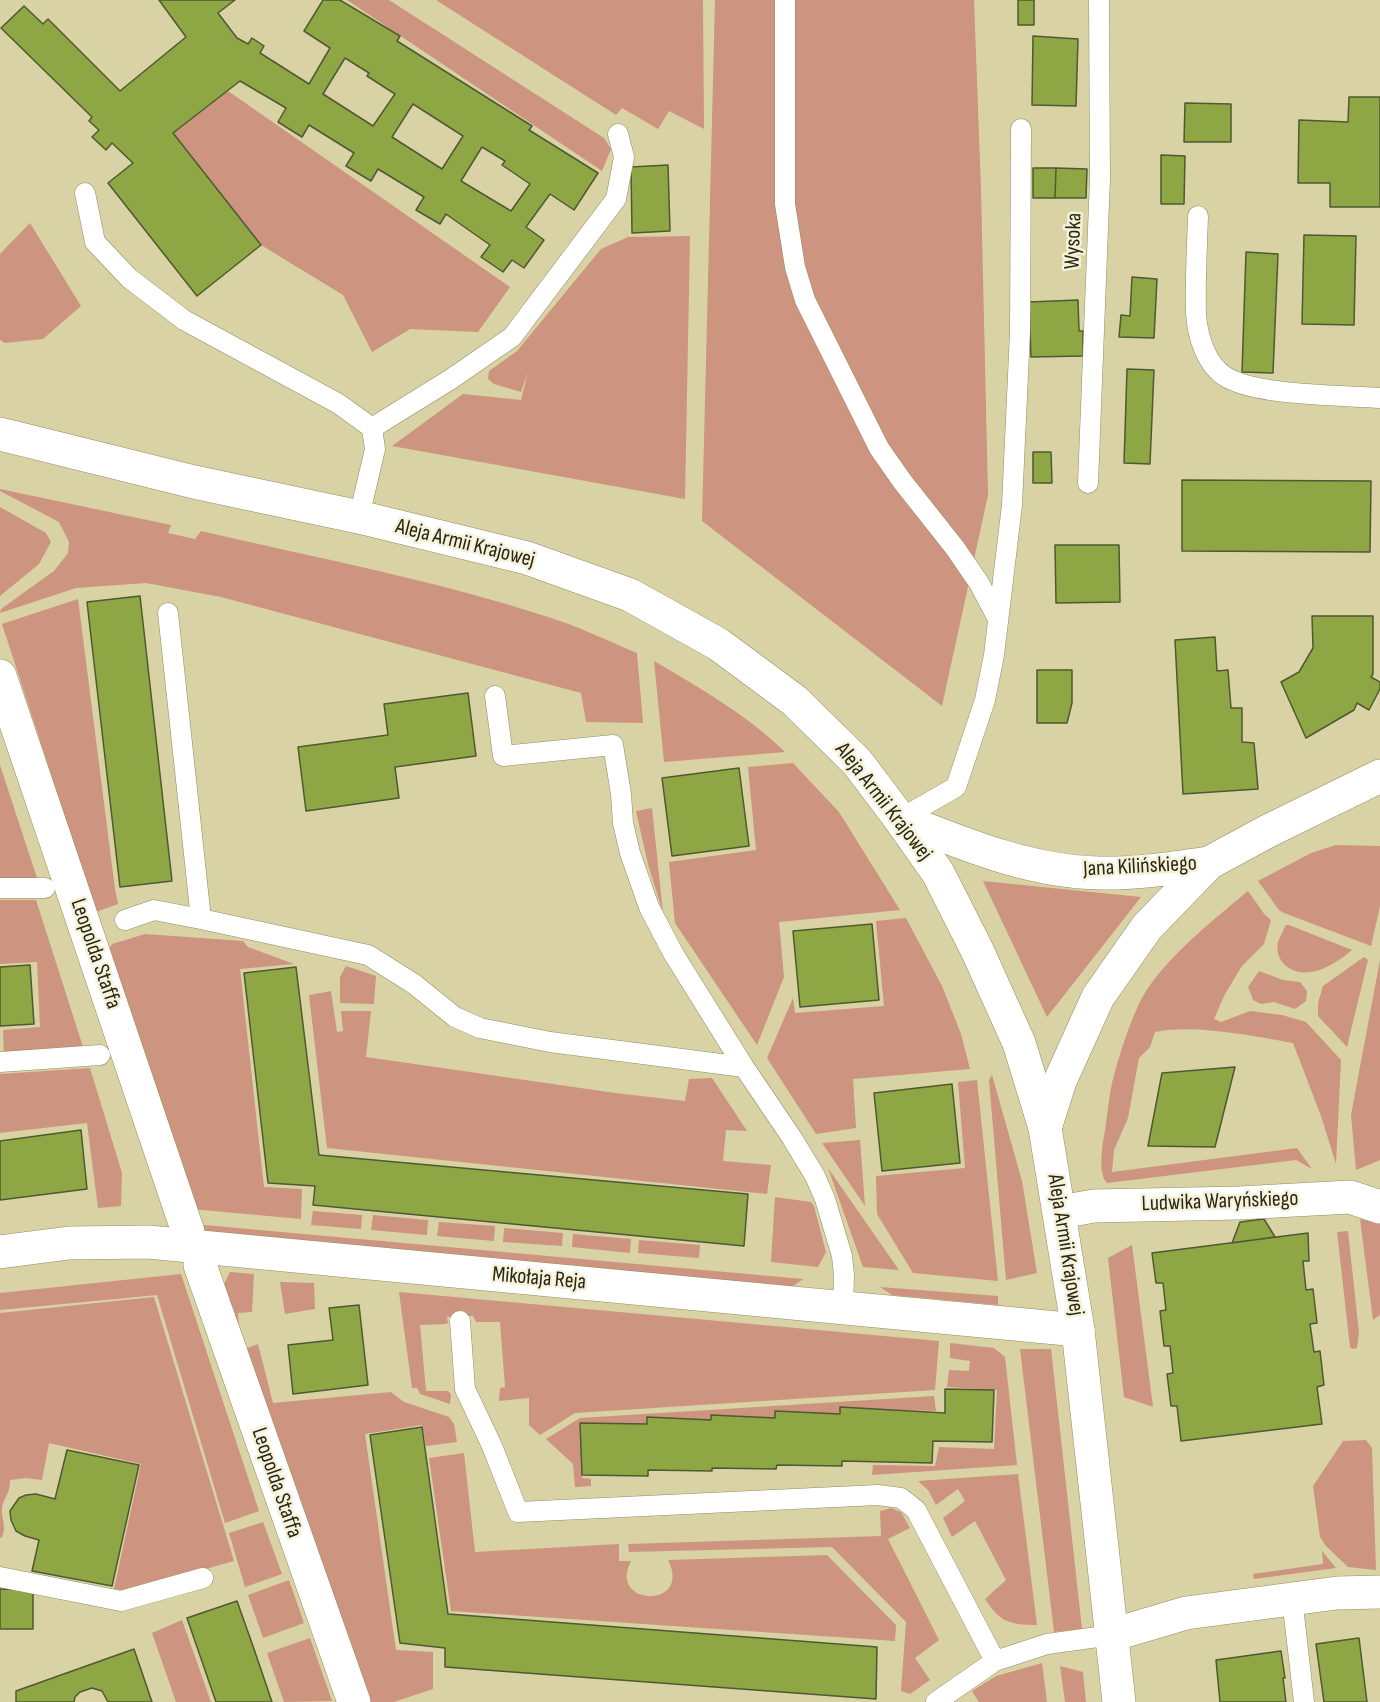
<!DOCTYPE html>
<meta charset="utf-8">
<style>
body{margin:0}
canvas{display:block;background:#d8d2a4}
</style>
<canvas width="1380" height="1702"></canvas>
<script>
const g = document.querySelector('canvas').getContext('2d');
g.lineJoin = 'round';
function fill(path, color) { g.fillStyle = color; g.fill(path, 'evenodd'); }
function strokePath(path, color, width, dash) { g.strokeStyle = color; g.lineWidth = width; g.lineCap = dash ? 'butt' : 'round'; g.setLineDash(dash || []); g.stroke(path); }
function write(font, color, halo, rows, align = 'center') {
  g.font = font + ' "Sofia Sans Condensed",sans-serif'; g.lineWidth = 5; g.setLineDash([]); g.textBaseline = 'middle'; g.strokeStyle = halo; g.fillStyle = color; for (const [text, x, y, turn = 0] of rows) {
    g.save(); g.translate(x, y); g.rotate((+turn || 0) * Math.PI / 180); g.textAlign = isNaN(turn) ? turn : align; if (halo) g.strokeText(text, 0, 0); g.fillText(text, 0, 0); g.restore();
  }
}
fill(new Path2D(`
 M347,0H389L604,138L611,149L602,171Z
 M436,0H703L704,129L669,111L658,129L622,108L616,115Z
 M715,0H974L981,189L988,495L942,706L702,521Z
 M228,91L510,287L478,332L410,329L372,352L343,295L261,245L173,133Z
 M30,223L81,306L43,339L5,343L0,340V254Z
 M690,236L685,499L392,446L463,394L521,400L528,372L521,392L494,384L488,379L489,371L517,351L601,249L628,237Z
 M0,489L171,525L168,533L195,539L201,531C317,558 435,580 548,617C578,626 608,641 637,653L643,723L586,722L581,693L221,597L146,583L76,588L0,613L1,609L54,571L68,553L69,542L59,522L0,491Z
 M0,507L46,533L51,542L39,564L0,596Z
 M78,599L115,889L118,904L96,912L2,624Z
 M654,661C700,688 746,714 785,752L664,762Z
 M793,763L839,812L900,910L779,922L784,977L757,1045L675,923L669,862L756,850L748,767Z
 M0,765L37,878L0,879Z
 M652,808L663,913L648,864L636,811Z
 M1336,845L1380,846V906L1371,946L1284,913L1279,910L1258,881L1311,853Z
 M983,881L1141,897L1047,1017Z
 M1248,891L1265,915L1271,920L1264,944L1242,966L1225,994L1214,1019L1221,1022L1250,1011L1282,1015L1306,1022L1341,1060L1336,1164L1321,1116L1293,1043C1252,1036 1196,1024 1155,1032L1150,1047L1139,1058L1128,1118L1114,1150L1112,1172L1297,1148L1312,1169L1296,1160L1107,1183C1097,1173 1103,1143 1105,1130C1108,1112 1109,1093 1114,1075C1120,1053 1128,1028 1138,1006C1157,964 1212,921 1248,891Z
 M0,900H36L84,1050L4,1057L3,1030L40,1027L37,962L0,964Z
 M906,918L942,986L961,1034L970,1069L853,1079L856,1128L816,1134L767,1058L793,998L795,1013L884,1006L876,921Z
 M1286,925H1289L1352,950C1340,960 1326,970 1310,972C1292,975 1274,962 1278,942C1280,937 1283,930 1286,925Z
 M145,934L243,941L248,947L294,964L240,969L264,1187L302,1189L301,1219L191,1209L109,949L112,944Z
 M1364,957L1368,960L1347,1047L1318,1016V1003L1323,986Z
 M1380,960V1160L1356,1170L1351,1115Z
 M346,966L376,976L374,1004L340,1003V977Z
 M1259,971L1283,980L1300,982L1307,991L1306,1001L1295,1009L1274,1002L1261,1004L1253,1000L1248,987Z
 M331,991L337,1032L343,1031L341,1011H371L366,1057L615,1093L685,1101L689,1079L712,1078L747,1131L726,1130L723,1161L771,1165L767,1194L327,1148L309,995Z
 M90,1068L122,1173L121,1206L98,1208L87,1123L0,1133V1074Z
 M992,1075L1022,1181L1037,1273L1006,1280L989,1080Z
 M977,1080L998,1281L913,1273L877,1214L876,1176L965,1168L958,1082Z
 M860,1140L865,1206L822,1143Z
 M828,1168L899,1270L863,1267Z
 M775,1197L811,1202L814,1206L826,1252L818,1267L771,1262Z
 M313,1211L362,1215L361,1229L311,1225Z
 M373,1215L428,1220L427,1235L371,1230Z
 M1360,1219L1380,1224V1315L1373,1320Z
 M439,1222L495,1226L494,1241L437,1236Z
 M204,1225L803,1279L792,1287L204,1237Z
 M504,1228L563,1233L562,1246L503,1242Z
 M1348,1231L1359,1333L1357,1348L1353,1349L1350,1347L1337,1232Z
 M573,1234L631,1239L630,1253L572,1247Z
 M639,1240L700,1245L699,1258L638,1253Z
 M1132,1245L1153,1407L1124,1397L1108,1258Z
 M230,1272L254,1274L252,1312L238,1313L240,1341L219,1294Z
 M181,1274L259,1511L225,1523L157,1295L0,1310V1293Z
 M280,1282L314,1283L315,1309L285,1314Z
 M880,1287L998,1296V1305L892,1295Z
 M399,1292L939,1341L935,1390L575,1413L540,1435L529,1425V1398L499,1401L500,1388L505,1387L500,1322H476L473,1316L447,1317L448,1323L445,1324L420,1325L426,1391H448L451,1394L450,1404L420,1394L417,1388H412Z
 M154,1297L234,1561L128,1591L114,1589L141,1464L49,1443L42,1480L25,1478L10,1480C10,1495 4,1496 2,1509C1,1519 7,1527 2,1537L0,1538V1313Z
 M950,1343L994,1348L1005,1357L1017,1465L872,1475L873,1465L935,1466L939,1447L994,1449L997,1390L947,1387L949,1370L969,1371L970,1361L950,1358Z
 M258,1344L273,1403L391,1392L404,1402L449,1417L454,1424L457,1442L426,1446L422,1425L365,1434L396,1650L433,1652V1689L394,1702H363L237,1352Z
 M1020,1349H1051L1082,1629L1054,1632Z
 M934,1396L936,1411L841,1408L840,1414L775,1418L712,1415L711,1420L647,1418V1424L581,1423L582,1478L591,1479V1486L575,1487L573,1464L546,1439L580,1418Z
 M1366,1440L1372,1448L1376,1570L1348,1567L1326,1546L1320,1537L1313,1486L1343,1441Z
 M464,1453L475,1552L619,1544V1561H631C607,1607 693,1609 668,1560L827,1555L896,1625L895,1641L451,1611L429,1458Z
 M1018,1474L1037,1625C1009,1625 1000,1622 985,1599L1006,1580L975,1521L952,1537L943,1518L965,1501L958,1489L936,1505L928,1490L918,1481Z
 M891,1508L901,1512L910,1528L888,1539L939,1640L915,1658L930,1680L910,1694L901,1691L906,1622L832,1547L629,1552L628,1544L881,1536L880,1511Z
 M263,1522L282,1574L245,1587L229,1533Z
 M1322,1551L1336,1568L1254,1579L1253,1574L1323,1564Z
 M289,1580L304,1623L263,1638L248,1595Z
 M182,1620L211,1702H176L152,1633Z
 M310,1638L332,1701L284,1702L267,1653Z
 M1042,1663L1047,1702H979L972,1691L996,1676Z
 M1060,1666L1083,1672L1086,1702H1065Z`), '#cd947f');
const building = new Path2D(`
 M159,0H235L218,13L237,38L248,44L252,38L264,46L260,53L309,84L330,48L304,31L323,0H340L400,36L397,41L532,126L529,130L598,173L574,210L550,194L526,227L544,240L524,268L512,260L503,272L481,257L490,245L446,214L440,224L416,210L424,197L378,169L371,181L346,166L354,153L309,125L302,137L278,122L286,108L240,81L173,133L261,245L197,296L108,183L133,163L112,143L106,150L92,137L99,130L89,121L92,117L1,28L24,6L43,24L48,19L120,91L186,37ZM345,58L369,73L367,76L395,94L373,126L323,94ZM413,104L463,136L442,169L392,137ZM482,147L505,161L502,165L530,184L511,211L461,181Z
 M1018,0H1034V25H1018Z
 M1033,36L1078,39L1076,106L1032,105Z
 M1349,97H1380V207H1330V183H1298L1299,120L1348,122Z
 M1185,103L1231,104V142H1184Z
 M1161,155L1185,156L1184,204H1161Z
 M668,165L670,231L632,233L631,167Z
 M1033,168H1056L1055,198H1033Z
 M1056,168L1087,169L1086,198H1055Z
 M1304,235L1356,236L1354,325L1302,324Z
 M1246,252L1278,254L1273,373L1242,372Z
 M1132,277L1157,279L1154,338L1119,337L1121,315L1130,316Z
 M1078,300L1079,331H1083V356L1031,357L1029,302Z
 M1127,369L1154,370L1150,464L1124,463Z
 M1033,452H1051L1052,483H1033Z
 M1182,480L1371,481L1370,552L1182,551Z
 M1055,545H1119L1120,602L1056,603Z
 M140,596L172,881L120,887L87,602Z
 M1312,616H1373V674L1371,677L1380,682V689L1369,710L1357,703L1354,710L1306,738L1281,682L1299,672L1313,648Z
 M1215,637L1217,671L1228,670L1231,708H1242V742L1254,743L1258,789L1183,794L1175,640Z
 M1037,670H1072V703L1067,723H1037Z
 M468,693L476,756L395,767L399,798L306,811L298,747L388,735L384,704Z
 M739,768L749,846L672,856L662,778Z
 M872,924L879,1000L800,1007L793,931Z
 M30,965L34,1024L0,1026V967Z
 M296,967L319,1155L748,1194L744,1246L313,1205L315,1186L268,1183L244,973Z
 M1235,1067L1215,1147L1148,1146L1162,1073Z
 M952,1084L960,1163L882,1171L874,1093Z
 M81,1130L87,1189L0,1200V1141Z
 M1264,1219L1275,1237L1232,1243L1240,1222Z
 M1308,1233L1309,1261H1303L1306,1290L1313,1289L1317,1323L1310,1324L1314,1352L1320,1351L1324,1385L1317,1387L1322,1424L1181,1441L1177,1406H1171L1167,1374L1173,1373L1170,1346H1164L1160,1311L1166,1310L1163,1283H1156L1152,1253Z
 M359,1305L368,1385L293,1394L288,1345L333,1340L329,1308Z
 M945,1389L994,1390L992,1442L933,1441L932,1463L842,1461V1466L777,1465L776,1469L712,1468V1471L648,1470V1476L582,1475L580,1423L647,1424V1417L711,1420V1415L775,1418V1411L840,1414V1407L945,1413Z
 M422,1427L448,1614L877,1647L876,1699L445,1667V1648L400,1643L370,1435Z
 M67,1450L139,1465L112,1586L32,1571L39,1540L25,1536L16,1531L11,1520L10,1511L19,1498L26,1495L36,1494L55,1499Z
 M0,1589L33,1590V1629H0Z
 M237,1601L254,1649L272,1702H216L187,1618Z
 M1359,1638L1367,1702H1324L1316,1644Z
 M134,1649L152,1702H108L102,1691L92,1688L80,1692L75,1697L74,1702H16V1691Z
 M1281,1651L1285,1678H1283L1286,1702H1220L1216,1660Z`);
fill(building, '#8fa645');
strokePath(building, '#4f5932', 1.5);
const lane = new Path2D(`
 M785,0V204L795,267L805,300L879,448L902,481L955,548L979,583L998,619
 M85,193L95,242L129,278L184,320L339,404L372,428L375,449L359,517
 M1198,216C1197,248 1195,281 1196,313C1197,335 1206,365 1226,377C1258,396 1341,395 1380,398
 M372,428L451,379L512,337L616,199L624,157L618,134
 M1088,483L1100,178L1099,0
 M168,613L201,919L368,955L414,984L455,1017L480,1028L550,1042L744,1067
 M495,696L503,756L613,745L621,794L623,823L630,853L649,907L673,953L744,1067L792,1138L815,1176L825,1199L842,1256L844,1275L843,1307
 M900,819L956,787L985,700L994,655L1012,505L1020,332L1021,129
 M0,888H45
 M125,920L154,910L201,919
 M0,1062L100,1055
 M460,1321L465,1389L492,1446L518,1512L878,1495L901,1498L916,1510L995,1661
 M0,1577L121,1601L203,1578
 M1292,1598L1304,1702
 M936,1702L995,1661L1047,1644L1112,1635`);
const street = new Path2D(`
 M0,676L188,1232
 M900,819C964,844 1030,872 1099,873C1135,874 1173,868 1209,863
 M1045,1128L1060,1081L1098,997L1147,927L1209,863L1268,831L1380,776
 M1060,1212L1094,1206L1239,1203L1350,1197L1380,1207
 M0,1252L69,1243L148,1242L1078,1330
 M200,1265L354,1702
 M1112,1635L1186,1613L1337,1593L1380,1592`);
const secondary = new Path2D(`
 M0,434L194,482L359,517L527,558L630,595L718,644L795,701L857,762L900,819L938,873L977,950L1019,1043L1045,1128L1078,1330L1119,1702`);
strokePath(lane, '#928c60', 21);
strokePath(street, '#928c60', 34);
strokePath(secondary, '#928c60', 34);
strokePath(lane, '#fff', 20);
strokePath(street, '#fff', 33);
strokePath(secondary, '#fff', 33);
write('22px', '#292614', '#f5f2db', [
 ["Wysoka",1074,241,-88],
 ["Aleja Armii Krajowej",465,544,14],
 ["Aleja Armii Krajowej",883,802,52],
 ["Jana Kilińskiego",1140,867,-3],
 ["Leopolda Staffa",95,954,71],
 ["Ludwika Waryńskiego",1220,1202,-2],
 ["Aleja Armii Krajowej",1065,1245,81],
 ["Mikołaja Reja",539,1279,5],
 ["Leopolda Staffa",276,1483,71]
]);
</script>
